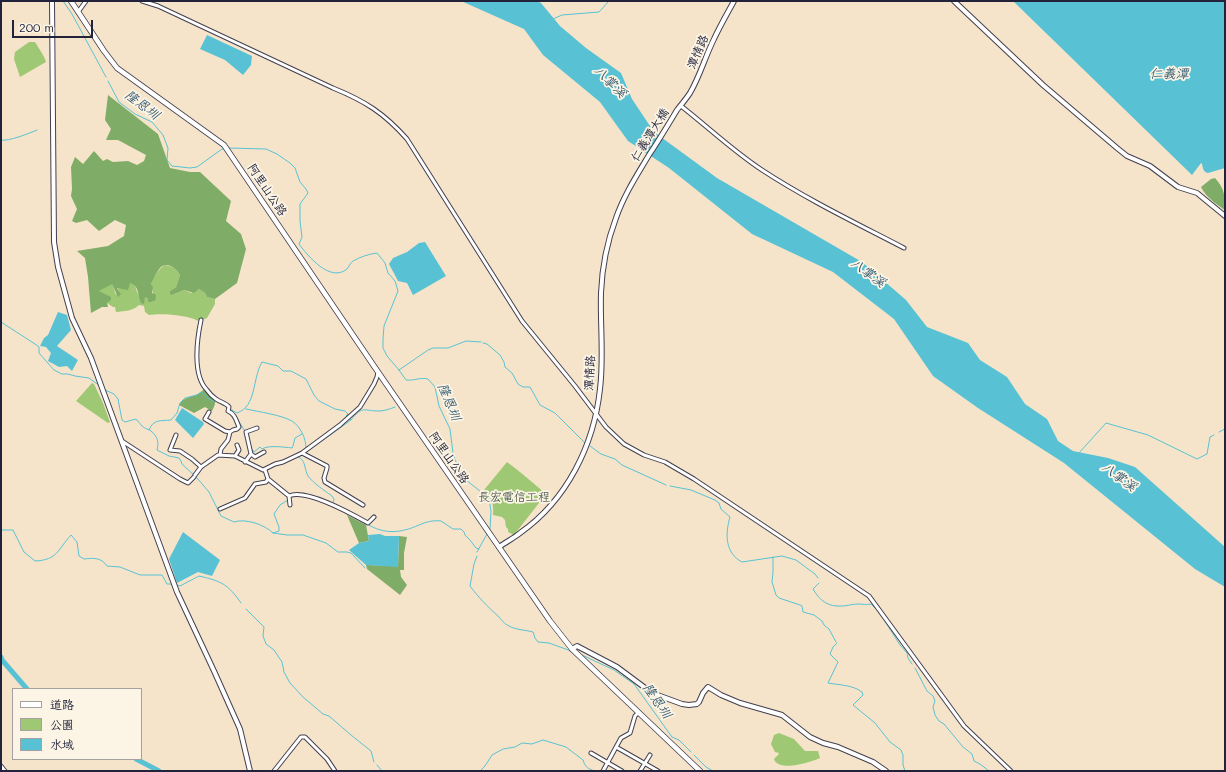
<!DOCTYPE html>
<meta charset="utf-8">
<style>
body{margin:0}
#map{position:relative;width:1226px;height:772px;overflow:hidden;background:#f5e4ca;font-family:Mali,"LXGW WenKai TC",sans-serif}
canvas{display:block}
.frame{position:absolute;inset:0;border:2px solid #22223b;pointer-events:none}
.legend{position:absolute;left:12px;top:688px;width:130px;height:72px;box-sizing:border-box;background:#fcf5e5;border:1px solid #a5a1a1;margin:0;padding:5px 7px;list-style:none;font-size:12px;color:#22223b}
.legend li{display:flex;align-items:center;gap:8px;height:20px}
.legend b{width:20px;border:1px solid #a5a1a1}
.scale{position:absolute;left:12px;top:20px;width:81px;height:18px;box-sizing:border-box;border:2px solid #22223b;border-top:0;padding-left:5px;font-size:12px;line-height:14px;white-space:nowrap;color:#22223b;-webkit-text-stroke:3px #fcf5e5;paint-order:stroke}
</style>
<div id="map">
<canvas width="1226" height="772"></canvas>
<div class="frame"></div>
<ul class="legend">
<li><b style="height:5px;background:#fff"></b>道路</li>
<li><b style="height:11px;background:#9fc874"></b>公園</li>
<li><b style="height:11px;background:#58c2d4"></b>水域</li>
</ul>
<div class="scale">200 m</div>
</div>
<script>
const g = document.querySelector('canvas').getContext('2d');
g.lineJoin = 'round';
function fill(path, color) { g.fillStyle = color; g.fill(path, 'evenodd'); }
function strokePath(path, color, width, dash) { g.strokeStyle = color; g.lineWidth = width; g.lineCap = dash ? 'butt' : 'round'; g.setLineDash(dash || []); g.stroke(path); }
function write(font, color, halo, rows, align = 'center') {
  g.font = font + ' Mali,"LXGW WenKai TC",sans-serif'; g.lineWidth = 3.5; g.setLineDash([]); g.textBaseline = 'middle'; g.strokeStyle = halo; g.fillStyle = color; for (const [text, x, y, turn = 0] of rows) {
    g.save(); g.translate(x, y); g.rotate((+turn || 0) * Math.PI / 180); g.textAlign = isNaN(turn) ? turn : align; if (halo) g.strokeText(text, 0, 0); g.fillText(text, 0, 0); g.restore();
  }
}
fill(new Path2D(`
 M29,42H35C38,47 45,57 46,62L20,77L14,59L15,52Z
 M165,265C172,266 176,268 180,275L176,287L170,291L172,295L184,290L191,293L199,289L205,293L207,297L215,299V304L207,318L200,321C198,321 196,320 194,319C183,315 161,313 149,315L145,312L144,306L139,305C133,311 125,311 116,312L115,307H113L107,303L99,291L112,283L116,295C117,289 118,287 124,285C139,279 133,287 139,295C139,296 143,299 144,299L145,297L148,299V302H151L155,301L151,284C154,277 158,269 165,265Z
 M92,383L94,384L103,403L110,422L108,423L76,401Z
 M507,462C521,472 533,483 546,494L514,535L508,532V529L506,527L505,520L502,517L493,515C494,505 492,498 484,490Z
 M779,733L794,739L805,751H818L820,758C809,763 778,772 774,759L778,755L779,753L775,752L771,744L774,735Z`), '#9fc874');
fill(new Path2D(`
 M108,95L158,134L170,168L190,172H200L231,201L226,221L241,234L246,249L237,283L215,299L207,297L205,293L199,289L194,293L184,290L172,295L170,294V291L176,287L180,275C177,269 168,261 161,267C158,269 153,280 151,284L153,287L152,293L155,294L156,296L155,301L151,302H148V299L145,297L144,304L141,303C138,296 139,285 130,283L128,290L122,289L118,288L117,289L121,294L118,297L112,284L99,291L111,297V300L107,303L108,307H102L91,313L88,277L85,258L77,251L108,246L124,236L126,225L115,220L99,231L87,220L76,223L72,221L77,209L71,196L72,189L71,167L75,157L83,164L94,151L103,161L107,159L113,162L128,161L137,165L144,161L146,155L118,140H106L111,129L105,120Z
 M1215,178C1225,189 1225,196 1225,210C1217,205 1205,196 1201,187L1211,179Z
 M204,389C214,398 219,398 212,411L205,407L194,413L179,405C184,395 197,398 204,389Z
 M347,515L366,525L369,541L359,543Z
 M399,536L407,537L404,553V570H400L401,577L407,585L400,595L367,569L366,565L398,566Z`), '#7fac66');
fill(new Path2D(`
 M461,1H537L541,3L560,26L586,48L621,73L632,99L654,132L717,178L862,262L906,300L927,327L968,343L980,360L1007,377L1025,404L1047,419L1058,441L1073,451L1108,458L1135,467L1225,547V587L1195,569L1064,463L978,408L933,376L894,319L833,272L752,234L669,168L628,141L600,102L543,55L524,29Z
 M1013,1H1082L1089,2V1H1225V168L1208,173C1203,172 1203,168 1202,164L1201,163L1192,175Z
 M207,35L252,56L251,65L243,75L225,60L200,49Z
 M425,242L446,276L413,295L407,283L398,281L389,264L393,258L407,252L419,243Z
 M58,312L67,315L71,330L57,346L78,360L72,371L67,366L59,367L48,361L51,353L46,347L40,346L44,338L48,335Z
 M182,408L203,422L204,424L193,438L175,420Z
 M183,532L220,560L212,576L198,572L177,583L169,559Z
 M380,534L385,536H399L398,567L366,565L349,550L359,543L369,541L368,535Z`), '#58c2d4');
strokePath(new Path2D(`
 M63,1L72,14L106,77
 M553,19L562,15L599,12L609,1
 M108,81L119,102L135,114L152,122L163,135L168,148L167,160L172,166L190,168L197,167L222,149H223
 M1,140C8,142 30,133 37,130
 M228,148L266,149L277,154L290,163L295,168L300,182L306,189L308,193L300,204V221L302,237L299,244C308,256 330,283 347,269C349,267 350,263 353,261C360,257 369,254 377,253L385,263L388,273L395,281L398,291L384,326L383,339V348L387,356L399,370L406,380C414,381 420,377 428,379L435,387L439,406L450,429L453,453L455,460L460,469L466,480L485,495L489,499L491,511L490,529
 M1,322L35,344L39,347V353L54,370L62,374H68L75,376L89,378L100,386
 M483,343L487,344L500,355L504,362L505,367L512,373L518,384L523,387H530L540,405L555,413L585,443
 M399,370L428,350L433,348H448L466,341L481,342
 M105,390L114,394L118,399L122,420L125,422L136,419C138,421 140,424 142,426C145,429 149,429 151,431C158,437 159,442 157,450L169,456L179,458L181,461L182,464L197,478L209,492L221,516L234,522C246,518 265,525 273,533L279,531V527L274,514L280,505L288,500
 M230,409L237,413C257,406 252,379 262,362L278,366L283,371H291L306,379L314,395L319,401L335,409L345,411L348,414L346,416L351,420C363,405 363,411 379,411C384,411 390,409 395,407
 M246,409C260,412 281,415 292,421C300,426 306,438 306,448
 M239,422L245,431
 M149,430C153,419 161,421 171,420L177,413L180,403L185,398L197,395L201,392C206,397 210,401 216,401
 M1219,432L1225,429
 M248,435L250,443
 M590,446L601,454L615,459L622,465L666,485
 M251,448L254,452L260,447L262,449C268,445 284,447 292,448L293,446L295,438L302,434
 M305,453L351,420
 M1079,453L1106,423L1148,435L1197,459L1207,454L1210,437L1214,435
 M302,455L298,457C306,460 304,469 308,476C314,484 324,490 332,496L334,499L333,503
 M670,486L691,490L715,500L719,503L721,509L730,517C725,534 725,553 742,562L782,556L796,560L815,574L818,578
 M367,524C385,535 401,533 419,525C426,522 433,520 441,521L453,529H461L464,532L465,535L470,540L476,548L479,549
 M1,530H13L24,552L35,561C58,560 58,549 71,535L77,542L79,556L84,559C93,558 101,557 107,566L120,567L140,575H162L167,584H172
 M273,533L287,535H303L326,543L338,552H347L351,553L365,568
 M477,552L487,534
 M477,556L474,564L470,586C479,598 487,606 498,616C502,620 504,624 509,626C516,630 526,630 533,632L535,638L538,642L549,643L571,651
 M773,557V572L772,582L776,595L779,598L800,605L802,606L803,612L814,615L822,621L824,625L829,629L836,642
 M819,583L813,589C820,601 828,607 842,606C847,606 852,604 858,604C862,604 866,605 871,604L879,612
 M177,585L180,586L199,576C221,581 228,584 241,603
 M246,609L264,627L263,636L266,644L274,650L282,662L284,672L290,683L303,697L323,714L329,716L351,735L371,751L374,762
 M883,618L900,645L907,653L908,658L912,664
 M837,643L833,647L830,654L838,662L828,683C839,685 853,685 862,692L863,695L853,705L875,723L890,742L901,750L903,755V765L905,771
 M582,655L614,670L634,684L672,737L679,740L691,752
 M915,668L927,691L933,696L935,701L933,707L935,715L939,721L944,724L963,747L972,754L974,761L980,764L989,771
 M694,755L706,767L713,771
 M377,765L382,771
 M480,771L485,766L492,755L503,749L515,747L522,743L532,744L543,740L566,747L583,760C585,767 588,769 595,771`), '#58c2d4', 1);
strokePath(new Path2D(`
 M1,657L2,660L27,689
 M136,759L159,771`), '#58c2d4', 5);
const street = new Path2D(`
 M142,1L158,6L333,88C365,101 384,113 407,139L522,321L575,386L606,427L624,444L644,455L665,462L694,479L869,596L964,726L1011,771
 M78,12L86,1
 M681,106C708,127 733,151 762,170C808,200 856,223 904,248
 M201,320C197,339 192,375 207,390C209,393 213,397 216,399C220,402 226,403 229,407L228,411C235,414 236,420 239,427L237,429L233,430L230,432L228,440L221,449L220,455
 M209,412L205,419L225,431L230,432
 M176,435L170,450L180,451L192,459L201,467
 M122,441L180,479L188,483L194,477
 M302,453L327,466V468L324,478L325,482L363,505
 M251,454L255,457L264,452
 M235,456L239,450L237,445
 M245,462L251,454L246,432L257,428
 M265,470L268,479L289,496L290,505
 M195,475L201,467L218,455L235,456L263,470L275,464L283,462L302,453L340,425L360,407L374,384L377,377L378,372
 M289,496C306,488 352,514 368,523L374,517
 M220,509L245,498L255,484L266,482L268,479
 M616,747L658,771
 M591,753L622,771
 M1,766L5,771
 M274,771L301,737H305L327,759L335,771
 M603,771L621,738L630,733L635,716L638,713
 M640,771L650,755`);
const secondary = new Path2D(`
 M52,1L54,242L58,267L72,318L91,358L177,592L214,671L240,729L250,771
 M954,1L1043,85L1117,148L1127,156L1150,166L1178,187L1197,193L1225,216
 M499,547C506,542 514,538 520,533C567,500 594,445 600,389C604,357 600,325 601,293C602,267 607,242 616,218C624,195 637,175 649,155C659,140 668,125 677,110C681,105 686,99 690,93C700,76 705,57 714,39C720,26 727,14 734,1
 M572,649L577,646L617,667L652,693L682,704L689,705L697,704L699,702L703,693L708,687L721,695L740,703L782,715L810,737L823,743L838,747L873,762L886,771`);
const primary = new Path2D(`
 M71,1L104,51L117,68L224,145L378,372L550,621L572,649L700,771`);
strokePath(street, '#423f50', 5);
strokePath(secondary, '#423f50', 6);
strokePath(primary, '#423f50', 6);
strokePath(street, '#fff', 3);
strokePath(secondary, '#fff', 4);
strokePath(primary, '#fff', 4.5);
write('12px', '#22223b', '#fcf5e5', [
 ["潭情路",698,52,-67],
 ["仁義潭大橋",650,135,-58],
 ["阿里山公路",267,190,56],
 ["潭情路",590,373,-87],
 ["阿里山公路",449,458,55]
]);
write('12px', '#4e5c4f', '#fcf5e5', [
 ["長宏電信工程",514,497]
]);
write('italic 13px', '#355a71', '#fcf5e5', [
 ["仁義潭",1169,74],
 ["八掌溪",610,82,44],
 ["隆恩圳",142,105,37],
 ["八掌溪",868,273,36],
 ["隆恩圳",449,402,67],
 ["八掌溪",1119,477,36],
 ["隆恩圳",657,701,55]
]);
</script>
